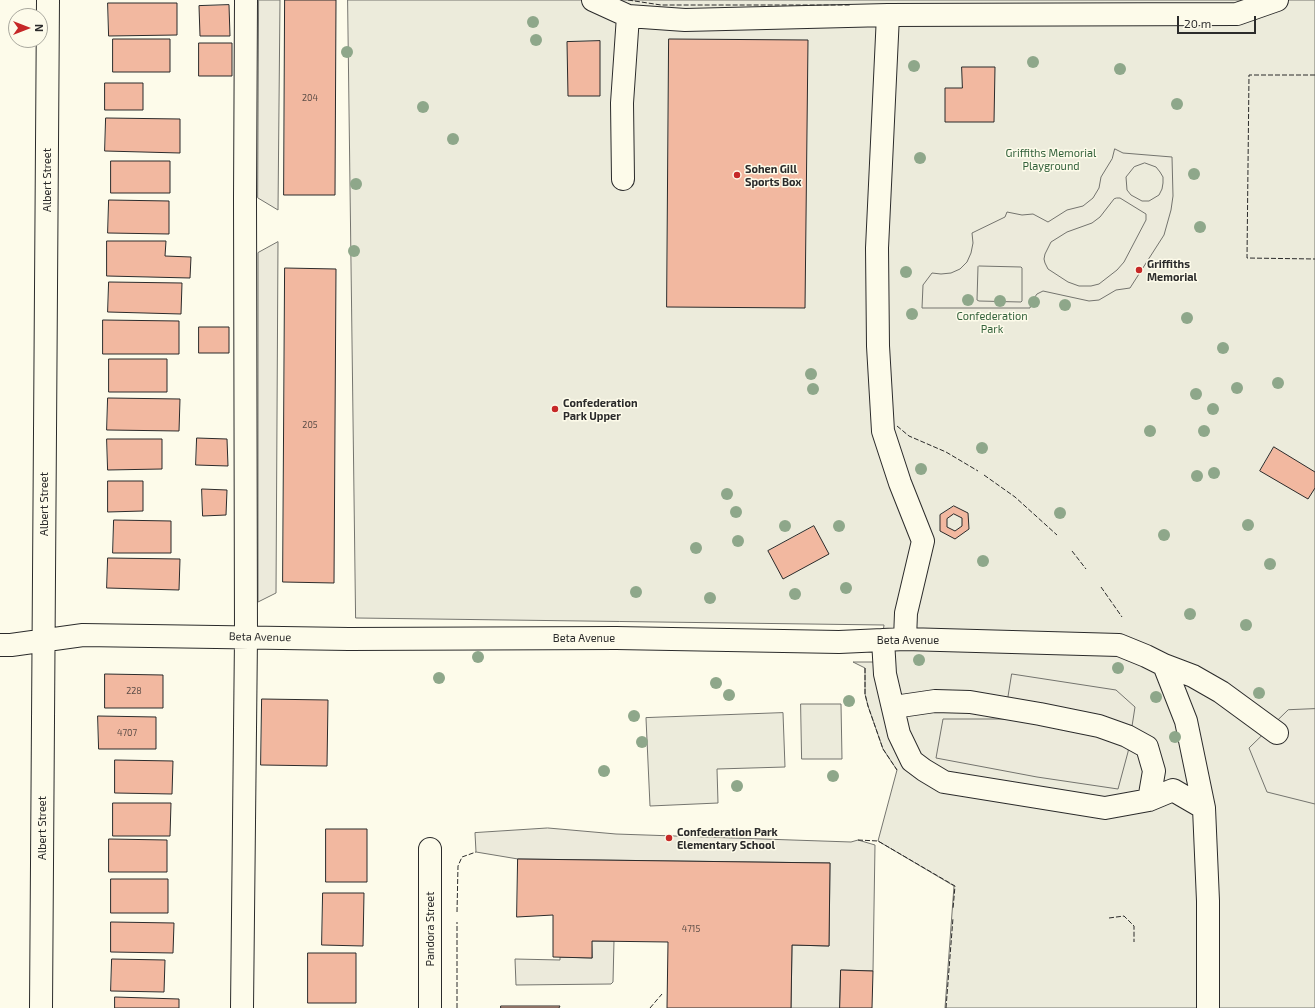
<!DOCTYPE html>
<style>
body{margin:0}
#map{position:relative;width:1315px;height:1008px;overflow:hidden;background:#fdfbea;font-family:"Exo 2",sans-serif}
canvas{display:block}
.north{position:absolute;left:8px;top:8px;width:40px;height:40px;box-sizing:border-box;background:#fdfbea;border:1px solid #a9a89e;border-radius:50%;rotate:90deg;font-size:11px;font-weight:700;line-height:16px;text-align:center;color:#2b2b2b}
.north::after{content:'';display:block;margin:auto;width:14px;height:18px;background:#c62828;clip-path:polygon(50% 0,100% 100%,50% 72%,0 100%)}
.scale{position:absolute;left:1177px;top:16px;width:79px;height:18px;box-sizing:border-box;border:2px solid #2b2b2b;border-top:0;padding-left:5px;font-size:12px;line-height:14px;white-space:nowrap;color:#2b2b2b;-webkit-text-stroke:3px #fdfbea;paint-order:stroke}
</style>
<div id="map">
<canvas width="1315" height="1008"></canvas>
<div class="north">N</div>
<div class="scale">20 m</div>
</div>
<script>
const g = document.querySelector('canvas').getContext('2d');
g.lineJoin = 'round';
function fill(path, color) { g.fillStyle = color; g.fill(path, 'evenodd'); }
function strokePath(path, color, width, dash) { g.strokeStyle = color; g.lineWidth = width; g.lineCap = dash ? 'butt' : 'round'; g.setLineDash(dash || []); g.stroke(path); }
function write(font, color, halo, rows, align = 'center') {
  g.font = font + ' "Exo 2",sans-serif'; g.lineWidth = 3; g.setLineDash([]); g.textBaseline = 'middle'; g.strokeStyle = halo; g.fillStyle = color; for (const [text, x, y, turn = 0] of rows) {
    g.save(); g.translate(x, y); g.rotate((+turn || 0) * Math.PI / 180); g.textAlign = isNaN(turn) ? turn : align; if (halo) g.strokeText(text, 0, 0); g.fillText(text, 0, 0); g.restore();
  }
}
const green = new Path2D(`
 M348,0H1315V1008H945L954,886L878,841L897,770L883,749L868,706L865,694V668L853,662H879L884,625L356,618Z
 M801,704H841L842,759H802Z
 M783,713L785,767L717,769L718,803L650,806L646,718Z`);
fill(green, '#ecebdb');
strokePath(green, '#74746e', 1);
const parking = new Path2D(`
 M259,0H280L278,210L258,198Z
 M1115,149L1123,153L1172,157L1173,196L1171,210L1164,235L1130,288L1116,290L1099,300L1089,301L1043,291L1037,294L1032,301L1030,308H922L923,285L932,273L941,274L951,273L960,269L967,262L971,253L973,243L972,233L1005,217L1007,212L1022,215L1033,214L1048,222L1067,210L1083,206L1093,198L1099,188L1101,177L1112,159ZM1145,163L1156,167L1160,172L1163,177V183L1162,189L1159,195L1149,201H1142L1131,195L1127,190L1126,177L1134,167ZM1117,198H1120L1146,214V220L1124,262L1117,270L1099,284L1091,286H1079L1068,282L1048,269L1045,263L1044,259L1045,254L1051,242L1067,232L1092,223L1100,217L1114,199ZM979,266L1021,267L1022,268V301L1021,302L979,301L977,300L978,267Z
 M278,242L276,593L258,602V253Z
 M1012,674L1116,690L1135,707L1128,752L1118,789L1037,777L936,758L943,719H1004Z
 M1315,709V804L1267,792L1249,748L1288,710Z
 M548,828L616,834L851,842L858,840L875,845L873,971L841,970L840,1008H791L792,945L829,946L830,863L518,859L476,852L475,833Z
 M592,941H614L613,982L611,984L516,985L515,959L560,960V957L592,958Z`);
fill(parking, '#eceadb');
strokePath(parking, '#74746e', 1);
const building = new Path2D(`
 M285,0H336L335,195H284Z
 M108,3H177V35L109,36Z
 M229,5L230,36H200L199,6Z
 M113,39H170V72H113Z
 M669,39L808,40L805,308L667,307Z
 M600,41V96H568L567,42Z
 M199,43H232V76H199Z
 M962,67H995L994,122H945V88H962Z
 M105,83H143V110H105Z
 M106,118L180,119V153L105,151Z
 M111,161H170V193H111Z
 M109,200L169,201V234L108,233Z
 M107,241H166L165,256L191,257L190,278L107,276Z
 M285,268L336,269L334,583L283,582Z
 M109,282L182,283L181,314L108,312Z
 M103,320L179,321V354H103Z
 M199,327H229V353H199Z
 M109,359H167V392H109Z
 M108,398L180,399L179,431L107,430Z
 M197,438L227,439L228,466L196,465Z
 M107,439H162V469L108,470Z
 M1274,447L1315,472V488L1308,499L1260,471Z
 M108,481H143V511L108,512Z
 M202,489L227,490L226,515L203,516Z
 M954,506L968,513L969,529L955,539L940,531V515Z
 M954,514L962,518V526L955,531L947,527V519Z
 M114,520L171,521V553H113Z
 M814,526L829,554L783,579L768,551Z
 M108,558L180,559L179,590L107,588Z
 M105,674L163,675V708H105Z
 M262,699L328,700L327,766L261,765Z
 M98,716L156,717V749H99Z
 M115,760L173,761L172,794L115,793Z
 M113,803H171L170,836H113Z
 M326,829H367V882H326Z
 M109,839L167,840V872H109Z
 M518,859L830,863L829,946L792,945L791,1008H667L668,942L592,941V958L553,957V915L517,917Z
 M111,879H168V913H111Z
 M323,893H364L363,946L322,945Z
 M111,922L174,923L173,953L111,952Z
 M308,953H356V1003H308Z
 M112,959L165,960L164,992L111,991Z
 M841,970L873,971L872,1008H840Z
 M115,997L179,999V1008H115Z
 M501,1006H560L559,1008H501Z`);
fill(building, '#f2b8a0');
strokePath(building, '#2b2b2b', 1);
const minor = new Path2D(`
 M593,0L628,16L685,20L888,15L1237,14L1277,0
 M888,15L877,248L878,346L883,431L900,483L923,541L906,613L905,639
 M623,179L622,103L628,16
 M883,640L885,674L899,734L912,761L924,770L944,782L1105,808L1149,800L1173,790L1204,808
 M0,645H11L83,635L349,639L616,638L839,642L905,639L1119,645L1146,656L1164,665L1193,676L1221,692L1277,733
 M1164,665L1186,721L1204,808L1208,901V1008
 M894,707L935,701L970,702L1040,714L1099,726L1127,736L1147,747L1154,771L1149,800
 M41,1008L48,0
 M242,1008L246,637L245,198L246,0
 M430,1008V849`);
strokePath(minor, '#2b2b2b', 24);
strokePath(minor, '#fdfbea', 22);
strokePath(new Path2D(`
 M628,0L661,5H851
 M1315,75H1249L1247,258L1315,259
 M897,426L909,436L946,452L978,471
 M984,475L1015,497L1057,535
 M1072,551L1086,569
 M1101,587L1122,617
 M865,668V694L868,706L883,749L897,770
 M858,840L878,841L955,886L953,909
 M457,912L458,866L462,857L476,852
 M1109,918L1124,916L1134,926V942
 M457,1008V922
 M650,1008L662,994
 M946,1008L953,918`), '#2b2b2b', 1, [5, 2]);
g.fillStyle = '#8ea78a';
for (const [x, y] of [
 [533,22],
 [536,40],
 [347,52],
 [1033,62],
 [914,66],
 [1120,69],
 [1177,104],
 [423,107],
 [453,139],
 [920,158],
 [1194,174],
 [356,184],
 [1200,227],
 [354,251],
 [906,272],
 [968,300],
 [1000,301],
 [1034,302],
 [1065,305],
 [912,314],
 [1187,318],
 [1223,348],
 [811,374],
 [1278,383],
 [1237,388],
 [813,389],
 [1196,394],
 [1213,409],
 [1150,431],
 [1204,431],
 [982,448],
 [921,469],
 [1214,473],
 [1197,476],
 [727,494],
 [736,512],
 [1060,513],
 [1248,525],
 [785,526],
 [839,526],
 [1164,535],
 [738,541],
 [696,548],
 [983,561],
 [1270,564],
 [846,588],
 [636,592],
 [795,594],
 [710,598],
 [1190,614],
 [1246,625],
 [478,657],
 [919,660],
 [1118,668],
 [439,678],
 [716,683],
 [1259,693],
 [729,695],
 [1156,697],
 [849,701],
 [634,716],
 [1175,737],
 [642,742],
 [604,771],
 [833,776],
 [737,786]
]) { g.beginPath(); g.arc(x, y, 6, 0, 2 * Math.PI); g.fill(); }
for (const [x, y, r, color] of [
 [737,175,4,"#c62828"],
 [1139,270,4,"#c62828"],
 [555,409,4,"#c62828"],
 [669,838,4,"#c62828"]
]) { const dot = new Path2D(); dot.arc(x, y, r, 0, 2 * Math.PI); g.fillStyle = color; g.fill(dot); strokePath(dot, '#fdfbea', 1.5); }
write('9px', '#5d4e48', null, [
 ["204",310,98],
 ["205",310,425],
 ["228",134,691],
 ["4707",127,733],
 ["4715",691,929]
]);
write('11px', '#34623c', '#fdfbea', [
 ["Griffiths Memorial",1051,153],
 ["Playground",1051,166],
 ["Confederation",992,316],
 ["Park",992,329]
]);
write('bold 11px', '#2b2b2b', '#fdfbea', [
 ["Sohen Gill",745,169],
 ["Sports Box",745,182],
 ["Griffiths",1147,264],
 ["Memorial",1147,277],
 ["Confederation",563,403],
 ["Park Upper",563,416],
 ["Confederation Park",677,832],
 ["Elementary School",677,845]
], 'left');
write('11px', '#2b2b2b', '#fdfbea', [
 ["Albert Street",47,180,-90],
 ["Albert Street",44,504,-90],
 ["Beta Avenue",260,637,1],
 ["Beta Avenue",584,638],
 ["Beta Avenue",908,640],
 ["Albert Street",42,828,-90],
 ["Pandora Street",430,929,-90]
]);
</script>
